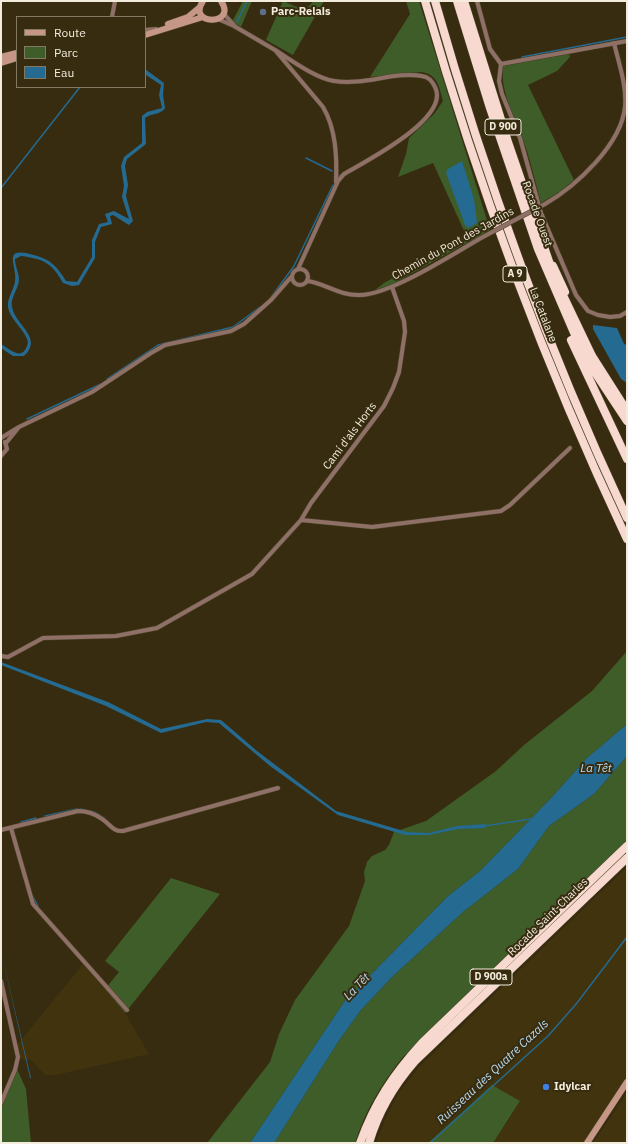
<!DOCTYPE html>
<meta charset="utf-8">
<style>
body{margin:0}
#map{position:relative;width:628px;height:1144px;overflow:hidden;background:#372c10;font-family:"IBM Plex Sans",sans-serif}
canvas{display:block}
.frame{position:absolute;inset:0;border:2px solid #f3ecdc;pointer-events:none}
.legend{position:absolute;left:16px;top:16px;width:130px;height:72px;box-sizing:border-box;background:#372c10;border:1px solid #827962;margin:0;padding:5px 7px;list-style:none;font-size:12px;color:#f3ecdc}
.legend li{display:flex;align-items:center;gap:8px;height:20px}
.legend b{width:20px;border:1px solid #827962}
</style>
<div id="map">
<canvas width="628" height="1144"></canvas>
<div class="frame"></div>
<ul class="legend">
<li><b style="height:5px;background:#c69686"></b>Route</li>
<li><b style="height:11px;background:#3e5d28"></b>Parc</li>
<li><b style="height:11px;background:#256a91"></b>Eau</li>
</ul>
</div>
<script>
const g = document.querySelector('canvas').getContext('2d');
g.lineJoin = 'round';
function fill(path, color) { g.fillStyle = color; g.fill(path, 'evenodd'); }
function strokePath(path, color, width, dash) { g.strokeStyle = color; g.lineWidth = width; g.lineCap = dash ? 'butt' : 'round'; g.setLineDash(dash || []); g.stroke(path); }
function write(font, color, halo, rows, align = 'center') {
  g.font = font + ' "IBM Plex Sans",sans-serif'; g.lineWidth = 4; g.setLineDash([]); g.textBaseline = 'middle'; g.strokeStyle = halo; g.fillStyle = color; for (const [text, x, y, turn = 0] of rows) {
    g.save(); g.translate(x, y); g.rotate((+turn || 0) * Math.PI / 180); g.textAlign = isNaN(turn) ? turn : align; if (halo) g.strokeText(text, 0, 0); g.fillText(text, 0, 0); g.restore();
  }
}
fill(new Path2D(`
 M627,867V1077L583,1143H493L520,1102L471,1103L428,1143H376L385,1120L398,1094L420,1066Z
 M83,964L125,1013L149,1054L56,1075H45L31,1060L23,1061L20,1057L17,1045Z
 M627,1093V1143H593Z`), '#41330e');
fill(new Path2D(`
 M243,1H252L241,27L232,22Z
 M283,1C294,5 305,15 313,1H324L293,55L266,40Z
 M406,1H419L490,230L391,285L375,290L384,283L419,264L437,251L466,235L433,163L398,177L406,154L409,138L434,114L443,101C439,87 438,75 422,72L370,77L410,14Z
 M569,54L570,57L557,71L528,85L574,180L559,192L541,203C535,181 530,158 522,137C514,114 500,92 503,66Z
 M627,651V724L587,758L552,797L480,871L448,896L344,1002L250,1143H207L270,1062L279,1034L295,1000L349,926L365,881L364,872L367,862L372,856L385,850L389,845L394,832L426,821L496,771L524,745L592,691Z
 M627,756V841L403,1057C382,1083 365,1111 355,1143H274L338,1042L361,1010L392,977L463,912L518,869L549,826L594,794Z
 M171,878L220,894L125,1013L105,989L119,972L105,961Z
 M17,1069L26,1089L31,1143H1V1109Z
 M492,1085L520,1101L493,1143H428Z`), '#3e5d28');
fill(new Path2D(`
 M145,69L164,83L163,95L165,108C161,115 151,113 145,118L146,144L127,159L125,166L128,185L126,196L133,221L129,225L113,215L110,216L112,224L101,227L95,242V258L79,285L72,286L63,283C52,263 44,259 21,256L15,259C15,266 19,273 19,280C18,290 10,298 12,307C15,325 44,338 24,356H13L1,348V344C12,351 24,362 28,342C25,330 13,322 9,311C5,300 13,292 15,282C18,266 0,245 34,255C50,259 57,266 66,281L77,282L92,257V240L99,224L108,222L105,214L114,211L129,219L122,197L124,186L121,166L124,157L142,143V116L147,112L162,108L159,95L161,85L146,75Z
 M462,161L474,199L477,223L468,228L465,225L446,173L448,169Z
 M593,325L617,328L624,344L627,345V383L621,379L593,329Z
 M1,662L108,702L161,729L207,719L221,720L257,751L336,811L407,832L429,833L457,826L486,824L485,828L458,829L429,835H405L338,815L270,766L219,723L206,722L161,733L106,706L1,665Z
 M627,724V756L594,794L549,826L518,869L463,912L392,977L361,1010L338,1042L274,1143H250L344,1002L448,896L480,871L552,797L587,758Z
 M1,951L31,1078H30Z`), '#256a91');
strokePath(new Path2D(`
 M237,22L247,1
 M522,57L627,37
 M306,158L332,171
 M337,179L340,175
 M1,188L80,87
 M272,296L294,266L333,185
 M107,379L158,345L233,327L260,307
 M27,419L101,384
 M80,809L94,812L104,818
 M45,816L77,809
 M21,822L36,818
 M484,826L531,819
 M33,897L38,906
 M430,1143L548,1036L577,1003L627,937`), '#256a91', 1.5);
const street = new Path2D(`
 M477,1L490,49L501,64
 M223,13L234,25
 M112,17L115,1
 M218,19L234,26L275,50L323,107C336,129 337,157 336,182
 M145,30L156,29
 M275,50C291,60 315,78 334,81C364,86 394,71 422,76C429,77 432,81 435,87C451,118 366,161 344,174L338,181L298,269
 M501,64L499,81L502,94L520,138L541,213L576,295L588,311L598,315L610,317L620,316L627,312
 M501,64L627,41
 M545,204C576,186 621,145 625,107C627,86 619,64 614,43
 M292 277a8 8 0 1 1 16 0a8 8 0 1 1-16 0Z
 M308,281C326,284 340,296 360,295C390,295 453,254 481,238
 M19,427L92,392L151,353L165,345L231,331L244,324L271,300L292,276
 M1,438L19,427L6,443
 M1,456L7,449L5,442
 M301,520L372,527L501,511L510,505L570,448
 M1,656L8,657L43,638L116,636L157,628L252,574L301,520L311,503L384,406L393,388L399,372L405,332L404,321L392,287
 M11,828L33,904L127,1010
 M1,830L78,811C87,811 94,813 102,819C110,824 113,832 123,831L278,788
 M1,981L18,1057L15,1070L1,1103`);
const secondary = new Path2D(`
 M203,1C186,26 238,26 221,1
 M168,24L188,17L200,7
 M145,35L203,17
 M1,57L17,53
 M1,63L17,58
 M587,1143L627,1082`);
const highway = new Path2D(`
 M425,1C478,186 545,366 627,539
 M435,1C485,178 549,352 627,518
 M457,1L490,108L538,249L578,342L594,371L627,421
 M464,1L508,142L553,273
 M553,266L565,292
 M560,289L592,356L627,411
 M571,340L627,459
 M360,1143C375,1102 393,1075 422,1043L627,846
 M369,1143C378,1112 394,1085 415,1061L627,858`);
strokePath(street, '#51472d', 5);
strokePath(secondary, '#51472d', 7);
strokePath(highway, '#51472d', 9);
strokePath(street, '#8f7067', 4);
strokePath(secondary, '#c69686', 6);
strokePath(highway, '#f8d9cf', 8);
const streetBridge = new Path2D(`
 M481,238L545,204`);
strokePath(streetBridge, '#51472d', 5, []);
strokePath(streetBridge, '#8f7067', 4);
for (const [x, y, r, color] of [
 [263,12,4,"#5c6f8a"],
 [546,1087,4,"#3f7fe0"]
]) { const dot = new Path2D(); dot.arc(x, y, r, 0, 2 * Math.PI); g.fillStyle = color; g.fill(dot); strokePath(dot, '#372c10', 1.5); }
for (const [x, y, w] of [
 [503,127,36],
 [515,274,24],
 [491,977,42]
]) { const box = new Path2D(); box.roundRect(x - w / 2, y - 8, w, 16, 3); g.fillStyle = '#372c10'; g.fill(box); strokePath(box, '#f3ecdc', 1); }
write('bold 10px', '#f3ecdc', null, [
 ["D 900",503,127],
 ["A 9",515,274],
 ["D 900a",491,977]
]);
write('bold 11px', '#f3ecdc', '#372c10', [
 ["Parc-Relais",271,12],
 ["Idylcar",554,1087]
], 'left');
write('11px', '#f3ecdc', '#372c10', [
 ["Rocade Ouest",537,214,70],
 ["Chemin du Pont des Jardins",453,244,-29],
 ["La Catalane",543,315,69],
 ["Camí d'als Horts",350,436,-53],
 ["Rocade Saint-Charles",548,917,-44]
]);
write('italic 12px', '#b8dbf2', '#372c10', [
 ["La Têt",596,769],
 ["La Têt",357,987,-46],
 ["Ruisseau des Quatre Cazals",493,1072,-43]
]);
</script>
